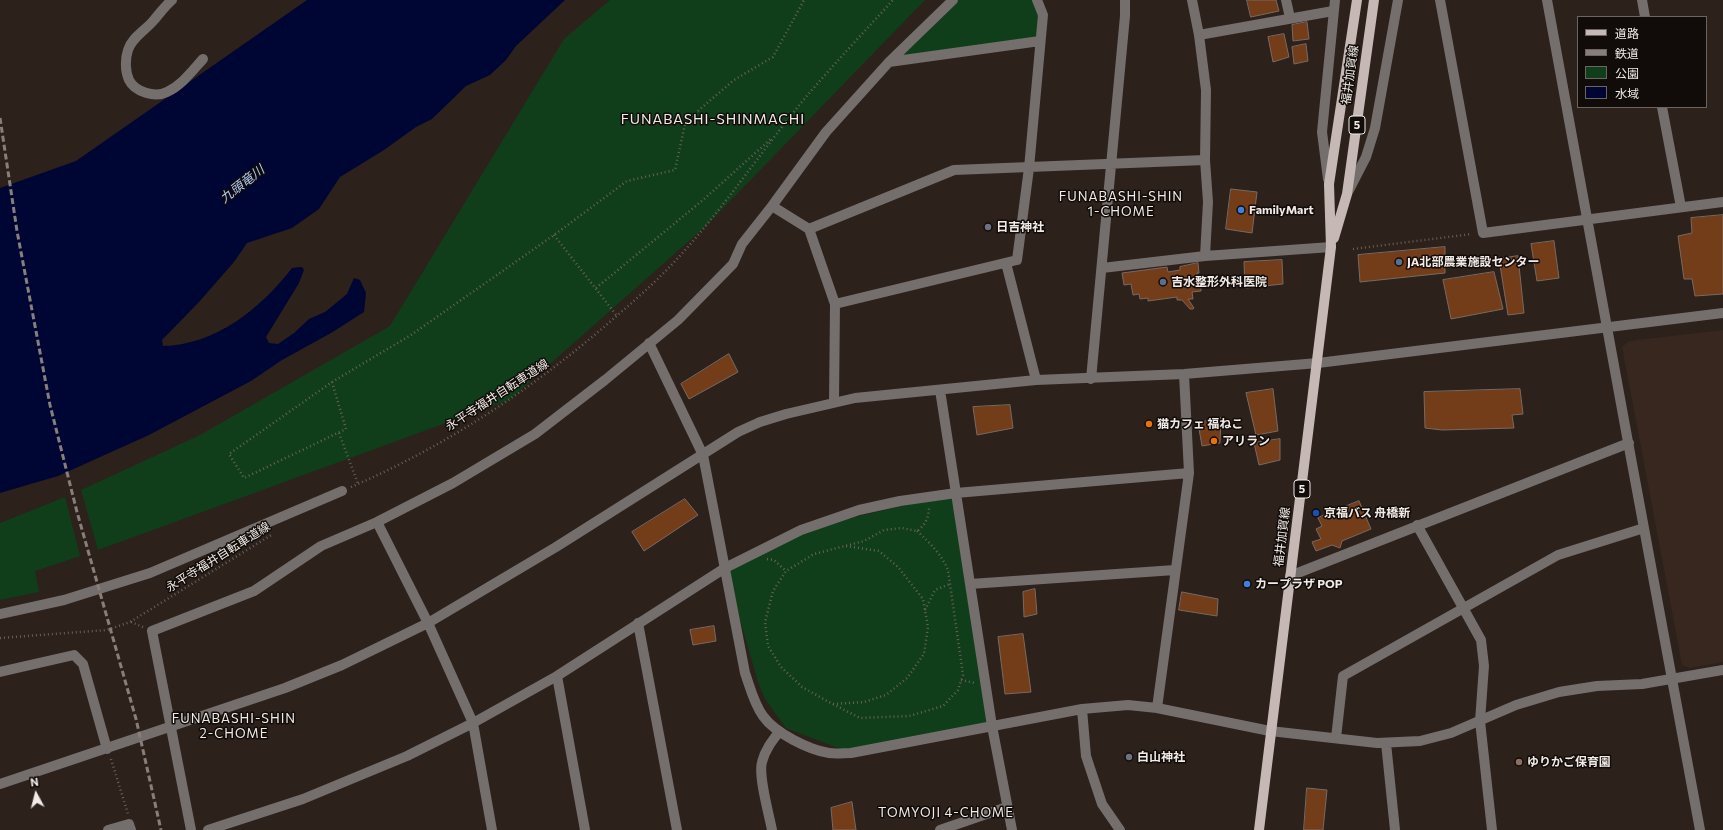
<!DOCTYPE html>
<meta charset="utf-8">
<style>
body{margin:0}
#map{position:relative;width:1723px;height:830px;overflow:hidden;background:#2c211b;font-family:Commissioner,"Noto Sans JP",sans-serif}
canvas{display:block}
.legend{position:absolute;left:1577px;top:16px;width:130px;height:92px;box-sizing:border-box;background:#110c09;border:1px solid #6b6561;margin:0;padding:5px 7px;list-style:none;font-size:12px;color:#f1eae6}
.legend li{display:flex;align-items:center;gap:8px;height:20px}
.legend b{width:20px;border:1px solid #6b6561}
.north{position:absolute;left:16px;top:774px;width:40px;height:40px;-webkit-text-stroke:3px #110c09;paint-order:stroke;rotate:353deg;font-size:11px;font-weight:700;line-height:16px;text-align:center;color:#f1eae6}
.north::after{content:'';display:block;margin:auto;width:14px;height:18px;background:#f1eae6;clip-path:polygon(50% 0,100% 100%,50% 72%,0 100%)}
</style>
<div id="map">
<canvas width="1723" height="830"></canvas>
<ul class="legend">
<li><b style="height:5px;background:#c6b8b4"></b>道路</li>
<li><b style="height:5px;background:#897f7a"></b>鉄道</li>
<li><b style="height:11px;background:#103e1b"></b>公園</li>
<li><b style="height:11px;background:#000633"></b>水域</li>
</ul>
<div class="north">N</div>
</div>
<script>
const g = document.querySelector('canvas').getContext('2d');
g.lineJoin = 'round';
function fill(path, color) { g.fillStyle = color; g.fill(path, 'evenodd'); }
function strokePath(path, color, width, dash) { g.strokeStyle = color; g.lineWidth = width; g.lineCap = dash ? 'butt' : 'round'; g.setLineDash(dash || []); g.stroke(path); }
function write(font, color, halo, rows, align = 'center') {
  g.font = font + ' Commissioner,"Noto Sans JP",sans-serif'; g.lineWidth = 3; g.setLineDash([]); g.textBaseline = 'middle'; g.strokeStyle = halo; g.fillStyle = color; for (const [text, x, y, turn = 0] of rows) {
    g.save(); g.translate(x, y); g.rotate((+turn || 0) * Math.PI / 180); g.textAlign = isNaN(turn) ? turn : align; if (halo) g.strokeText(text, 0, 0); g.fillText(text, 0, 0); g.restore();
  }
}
fill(new Path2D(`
 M1723,330V662L1690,668L1682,665L1622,347L1629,341Z`), '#38271e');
fill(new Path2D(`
 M610,0H925L706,226L509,400L98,550L81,490L200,435L390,326L564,39Z
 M956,0H1037L1040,41L895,57Z
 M956,493L992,721L851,753L786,728L765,699L758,682L725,568L801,530Z
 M65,497L80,556L35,571L39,592L0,600V523Z`), '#103e1b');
fill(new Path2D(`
 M307,0H565L516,46L506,60L490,75L466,86L432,119L416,127L384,150L340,177L319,209L292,228L247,243L234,262L199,302L162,340L163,346C216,345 261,308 292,268L302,267L304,270L299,283L266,337L269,343L278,344L294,333L309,319L325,312L347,294L354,278L360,280L366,293L364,312L331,333L282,360L251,381L149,435L58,476L0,493V188L76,161Z`), '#000633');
const building = new Path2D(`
 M1247,0H1276L1279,11L1251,17Z
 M1307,22L1309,39L1293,41L1292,25Z
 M1284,34L1289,57L1273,62L1268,37Z
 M1306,44L1308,61L1294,64L1292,47Z
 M1231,189L1257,192L1252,233L1226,229Z
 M1723,215V294L1695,296L1692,279H1684L1678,236L1692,233L1691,218Z
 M1554,241L1559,278L1537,281L1531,244Z
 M1445,247V273L1360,282L1358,255Z
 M1518,256L1524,313L1508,315L1499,259Z
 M1282,260L1283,284L1245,288L1244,262Z
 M1198,263L1199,273H1197L1198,285H1201V291L1192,292L1193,299H1188L1194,308L1193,309H1190L1182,300H1177V297L1148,301V298L1140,299L1139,294L1133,295L1131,284L1124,285L1122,273L1167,267L1168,272L1180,270V267Z
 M1494,272L1503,309L1451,319L1443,280Z
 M729,354L738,372L689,399L681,384Z
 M1273,389L1278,431L1256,435L1246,393Z
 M1520,389L1523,414L1512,415L1514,428L1442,430L1425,428L1424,392Z
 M1010,405L1013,428L977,435L973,407Z
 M1221,418L1220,443L1202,446L1198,423Z
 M1280,439V460L1259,465L1254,443Z
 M685,499L698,515L644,551L632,532Z
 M1359,501L1371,529L1342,541L1340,548L1332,545L1316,551L1312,542L1321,539L1316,529L1322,526L1318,518Z
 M1035,589L1037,614L1024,617L1023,592Z
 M1182,592L1218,599L1217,616L1179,610Z
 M714,626L716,641L693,645L690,630Z
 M1023,634L1031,692L1005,694L998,637Z
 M1307,788L1327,790L1323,830H1304Z
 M852,802L856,830H833L831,808Z`);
fill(building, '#743d1a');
strokePath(building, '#776a63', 1);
strokePath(new Path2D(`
 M554,235L617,316
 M1353,249L1472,234
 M596,288L703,200L772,138
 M332,382L346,429L244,478L229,454L332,382L411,335L554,235L627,181L675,170L685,124L699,110L734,80L773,57L804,0
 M339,433L358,484
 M351,487C446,446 534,388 612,320C634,301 657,281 677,259C724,208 762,150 806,97C834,64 864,32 893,0
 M917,531C930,543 941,554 948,570L963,675L958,690L943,706L909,716L860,718L827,701L802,687L781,667L768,646L765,622L773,591L786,571L814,554L864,541L884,530L902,528L917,531C925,526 929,517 929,507
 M767,559L774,560L786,571
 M925,610L935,590L950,584
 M131,622L143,627
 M0,638L107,630L130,622L273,534
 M961,680L975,683
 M833,704L864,702L886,695L907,678L924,654L928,627L923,599L898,567L879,551L846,546
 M111,759L128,814`), '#6a615b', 2.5, [1, 3]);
strokePath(new Path2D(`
 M172,0C165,6 160,13 154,20C146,30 132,37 128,50C125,59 125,71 129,80C135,92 155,98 167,92C182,85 192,71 203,59
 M1192,0L1199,35L1206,90L1205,160L1208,202L1205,256
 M1286,0L1290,18
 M1440,0L1483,233L1723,202
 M1547,0C1599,276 1647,554 1700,830
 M1642,0L1645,17
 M1199,35L1333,11
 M889,62L1040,41
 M1662,107L1681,207
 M1328,179L1322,132L1335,0
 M1348,192L1366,157L1375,128L1398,0
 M772,206L809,229L835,304L834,402
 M809,229L954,170L1205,160
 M1006,263L1036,380
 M1102,268L1205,256L1331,247
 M835,304L1017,260L1029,168L1043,15L1037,0
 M649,343L703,455L745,673C750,687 754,704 763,716C775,733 809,750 829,753C836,754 844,753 851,753L1082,709L1128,705L1157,708L1270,731L1377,743L1420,741L1451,733L1516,705L1559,692L1597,686L1642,684L1723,670
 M1091,379L1125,16V0
 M940,390L992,726L1012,830
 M377,522L428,623L473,723L492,830
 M1417,525L1481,640L1484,666L1480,721L1492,830
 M1290,576L1629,443
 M970,584L1175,570
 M0,614L64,600L150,573L342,491
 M638,623L677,830
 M0,672L74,655L83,664L107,749
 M557,676L585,830
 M1157,708L1189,473L1184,374
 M1082,709L1086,756L1102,804L1120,830
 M1336,738L1343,676L1558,555L1644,528
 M1386,743L1395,830
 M0,784L285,688L342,665L428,623L556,547L738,432L760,422L786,414L855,398L1036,380L1184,374L1318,363L1723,313
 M108,830L129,824L131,830
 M191,830L152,631L254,591L321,546L377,522L453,483L535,434L605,380L678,320L733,264L742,244L772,206L826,132L889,62L953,0
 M208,830L303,799L407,756L473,723L557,676L725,568L801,530L859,510L900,501L956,493L1189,473
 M772,830C769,814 758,776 762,762C765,750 772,741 779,732
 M940,830L1007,807`), '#746e6c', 10);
strokePath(new Path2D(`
 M1334,238L1347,194L1374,0
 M1259,830L1331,247L1329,184L1357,0`), '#c6b8b4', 10);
strokePath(new Path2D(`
 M0,118L17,231L50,405L77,512L136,719L161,830`), '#897f7a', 3, [6, 3]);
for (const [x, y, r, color] of [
 [1241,210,4,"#3f7fe0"],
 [988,227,4,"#6b7280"],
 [1399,262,4,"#5c6f8a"],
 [1163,282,4,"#5c6f8a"],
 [1149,424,4,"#e8710a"],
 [1214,441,4,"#e8710a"],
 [1316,513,4,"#1a4fb4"],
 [1247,584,4,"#3f7fe0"],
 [1129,757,4,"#6b7280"],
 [1519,762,4,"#8d6e63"]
]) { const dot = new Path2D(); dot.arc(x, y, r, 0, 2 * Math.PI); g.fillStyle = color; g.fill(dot); strokePath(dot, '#110c09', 1.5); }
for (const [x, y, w] of [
 [1357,125,16],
 [1302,489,16]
]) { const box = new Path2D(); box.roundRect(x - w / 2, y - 9, w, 18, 3); g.fillStyle = '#110c09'; g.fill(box); strokePath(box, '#f1eae6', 1); }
write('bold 11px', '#f1eae6', null, [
 ["5",1357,125],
 ["5",1302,489]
]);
write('12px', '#f1eae6', '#110c09', [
 ["福井加賀線",1350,75,-82],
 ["永平寺福井自転車道線",497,395,-33],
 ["福井加賀線",1282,537,-83],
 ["永平寺福井自転車道線",218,557,-32]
]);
write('bold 12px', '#f1eae6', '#110c09', [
 ["FamilyMart",1249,210],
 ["日吉神社",996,227],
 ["JA北部農業施設センター",1407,262],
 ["吉水整形外科医院",1171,282],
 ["猫カフェ 福ねこ",1157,424],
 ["アリラン",1222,441],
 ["京福バス 舟橋新",1324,513],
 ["カープラザ POP",1255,584],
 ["白山神社",1137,757],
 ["ゆりかご保育園",1527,762]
], 'left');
write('italic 13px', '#b0caf9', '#110c09', [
 ["九頭竜川",242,184,-38]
]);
g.letterSpacing = '1px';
write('13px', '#f1eae6', '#110c09', [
 ["FUNABASHI-SHIN",1121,197],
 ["1-CHOME",1121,212],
 ["FUNABASHI-SHIN",234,719],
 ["2-CHOME",234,734],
 ["TOMYOJI 4-CHOME",946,813]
]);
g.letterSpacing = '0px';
g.letterSpacing = '1px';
write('14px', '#f1eae6', '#110c09', [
 ["FUNABASHI-SHINMACHI",713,119]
]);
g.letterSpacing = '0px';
</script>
